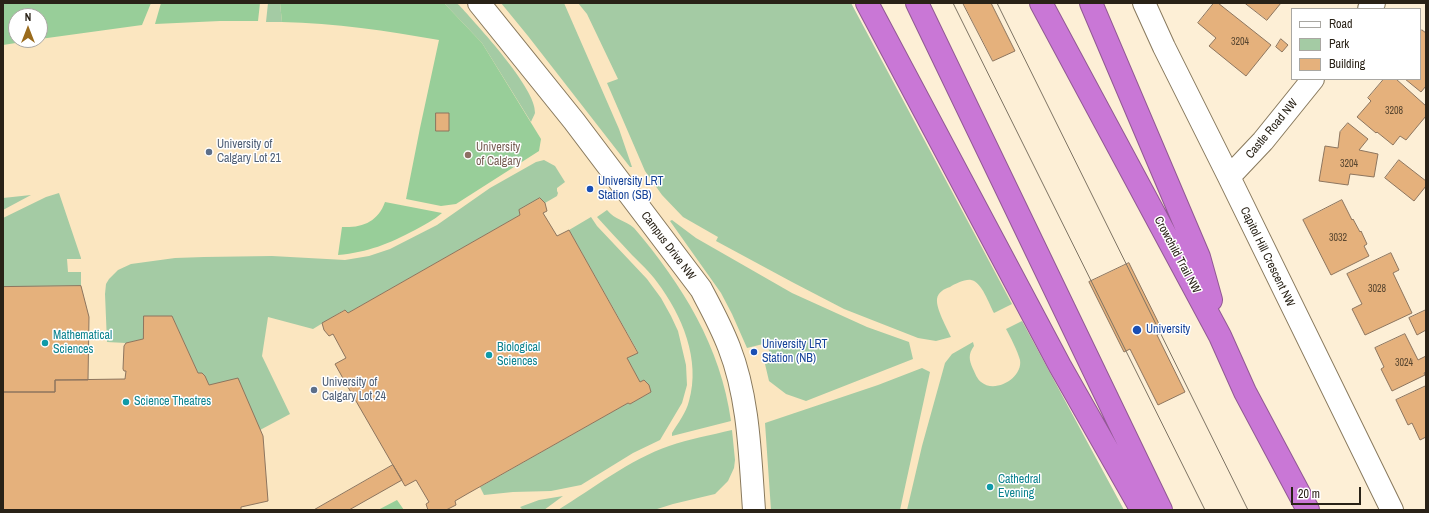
<!DOCTYPE html>
<style>
body{margin:0}
#map{position:relative;width:1429px;height:513px;overflow:hidden;background:#fdefd6;font-family:"Archivo Narrow",sans-serif}
canvas{display:block}
.frame{position:absolute;inset:0;border:4px solid #292217;pointer-events:none}
.legend{position:absolute;left:1291px;top:8px;width:130px;height:72px;box-sizing:border-box;background:#fff;border:1px solid #a9a7a2;margin:0;padding:5px 7px;list-style:none;font-size:12px;color:#292217}
.legend li{display:flex;align-items:center;gap:8px;height:20px}
.legend b{width:20px;border:1px solid #a9a7a2}
.north{position:absolute;left:8px;top:8px;width:40px;height:40px;box-sizing:border-box;background:#fff;border:1px solid #a9a7a2;border-radius:50%;rotate:0deg;font-size:11px;font-weight:700;line-height:16px;text-align:center;color:#292217}
.north::after{content:'';display:block;margin:auto;width:14px;height:18px;background:#9a6b1c;clip-path:polygon(50% 0,100% 100%,50% 72%,0 100%)}
.scale{position:absolute;left:1291px;top:487px;width:70px;height:18px;box-sizing:border-box;border:2px solid #292217;border-top:0;padding-left:5px;font-size:12px;line-height:14px;white-space:nowrap;color:#292217;-webkit-text-stroke:3px #fff;paint-order:stroke}
</style>
<div id="map">
<canvas width="1429" height="513"></canvas>
<div class="frame"></div>
<ul class="legend">
<li><b style="height:5px;background:#fff"></b>Road</li>
<li><b style="height:11px;background:#a4cba4"></b>Park</li>
<li><b style="height:11px;background:#e5b17c"></b>Building</li>
</ul>
<div class="north">N</div>
<div class="scale">20 m</div>
</div>
<script>
const g = document.querySelector('canvas').getContext('2d');
g.lineJoin = 'round';
function fill(path, color) { g.fillStyle = color; g.fill(path, 'evenodd'); }
function strokePath(path, color, width, dash) { g.strokeStyle = color; g.lineWidth = width; g.lineCap = dash ? 'butt' : 'round'; g.setLineDash(dash || []); g.stroke(path); }
function write(font, color, halo, rows, align = 'center') {
  g.font = font + ' "Archivo Narrow",sans-serif'; g.lineWidth = 3; g.setLineDash([]); g.textBaseline = 'middle'; g.strokeStyle = halo; g.fillStyle = color; for (const [text, x, y, turn = 0] of rows) {
    g.save(); g.translate(x, y); g.rotate((+turn || 0) * Math.PI / 180); g.textAlign = isNaN(turn) ? turn : align; if (halo) g.strokeText(text, 0, 0); g.fillText(text, 0, 0); g.restore();
  }
}
fill(new Path2D(`
 M3,3H851L1124,510H3ZM16,16H40V40H16Z`), '#fbe6c0');
fill(new Path2D(`
 M268,3H280L282,22H266Z
 M444,3H456L459,5C476,24 537,89 535,113C534,116 532,119 531,122L482,43Z
 M501,3H564L619,129L632,167H630L528,36Z
 M578,3H851L1012,304L994,313C989,304 982,282 971,280C965,279 955,284 950,287C944,289 938,292 937,299C936,309 947,328 951,337L936,341L918,338L844,309L792,282L716,241L718,237L683,217L662,195L645,171L607,83L618,79L587,14Z
 M544,160L555,166L565,182L557,188V191L558,193L557,196L545,203L540,198L519,210L520,215L348,313L344,310L313,329L268,317L262,356L290,414L260,430L209,385L198,373L172,316H144L143,339L126,343L107,342L105,294L106,284L109,279L118,270L131,264L175,258L204,257L272,256L345,260L369,256L390,249L437,225L490,188L536,162Z
 M59,193L81,258V259H67L68,272H81V286L3,287V218L46,197Z
 M31,195L3,210V198Z
 M607,210C615,220 625,220 634,228C682,284 721,347 731,421L672,436V433C678,423 686,413 689,401C701,360 682,315 657,282C650,272 640,263 632,255C620,242 608,229 597,217Z
 M591,217L597,226L647,279L661,298L671,316L678,331L686,365L687,385L682,403L660,440L633,453L581,485L551,491L513,492L484,495L480,487L628,403L630,404L651,392L649,385L644,380L640,382L627,358L638,352L569,230Z
 M672,220L696,238L792,293L867,327L909,342L913,359L806,401L786,394L769,381L765,364L772,362L767,343L747,348L732,314L721,293L670,221Z
 M1022,321L1124,510H907L922,446L945,363L952,354L973,342L974,346C968,354 969,360 973,369C975,373 977,379 981,382C995,394 1023,378 1020,360C1018,352 1010,336 1006,329Z
 M922,368L930,372L900,510H771L765,423L878,385Z
 M732,430L735,460L734,468L728,481L715,494L673,504L654,510H558C594,488 629,460 669,446C689,439 711,435 732,430Z
 M563,496L544,510H523L520,507L539,500Z`), '#a4cba4');
fill(new Path2D(`
 M3,3H151L142,25L40,39V16H16V40H35L3,45Z
 M161,3H260L258,21H220L155,24Z
 M280,3H444L482,43L541,139L539,151L456,204L441,206L406,199L420,128L439,40C387,31 335,23 282,22Z
 M385,202L442,213C434,220 424,225 415,230C388,244 369,252 338,255L342,227C362,228 378,222 385,202Z
 M397,500L404,510H378Z`), '#98ce99');
const building = new Path2D(`
 M963,3H991L1015,51L993,61Z
 M1214,3H1218L1271,45L1246,76L1209,46L1216,38L1198,23Z
 M1245,3H1281L1267,20Z
 M1422,30L1426,33V86L1421,92L1405,79H1420V32Z
 M1281,39L1288,45L1282,52L1276,47Z
 M1384,79H1396L1426,106V116L1406,140L1400,136L1393,145L1377,132L1376,133L1357,117L1371,101L1368,98Z
 M436,113H449V131H436Z
 M1348,123L1368,139L1359,150L1378,154L1374,177L1350,174L1348,185L1319,181L1325,146L1338,148L1340,132Z
 M1399,160L1426,181V186L1414,201L1385,178Z
 M540,198L545,203L547,211L543,213L557,236L569,230L638,353L627,358L640,382L644,380L649,385L651,392L630,404L628,403L467,494L455,501L456,505L446,510H428L426,504L429,502L416,480L405,486L345,382L335,364L346,358L333,334L329,336L324,330L322,323L345,310L348,313L520,215L519,210Z
 M1342,200L1352,220L1353,219L1360,232L1361,231L1367,244L1364,246L1369,256L1331,275L1303,220Z
 M1391,253L1399,270L1393,273L1412,313L1365,335L1352,309L1362,304L1347,274Z
 M1129,263L1163,332L1157,335L1185,392L1158,405L1130,349L1124,352L1089,282Z
 M81,286L89,317L88,380H55V392H3V287Z
 M1426,310V330L1417,335L1409,318Z
 M144,316H172L198,373H202L205,376L209,385L238,378L263,436L268,501L241,507V510H3V392H55V380L125,379L126,371H124L123,369L124,346L126,343L143,339Z
 M1405,334L1418,360L1426,356V372L1424,373L1425,375L1392,391L1381,369L1384,367L1375,348Z
 M1426,386V437L1420,440L1412,423L1408,425L1396,400Z
 M393,465L402,480L349,510H314Z`);
fill(building, '#e5b17c');
strokePath(building, '#8d755e', 1);
const minor = new Path2D(`
 M479,3L574,121L701,289C711,308 721,326 729,347C749,398 750,456 754,510
 M1144,3L1164,47L1229,177L1392,510
 M1369,9L1374,3
 M1229,177L1263,141L1313,79`);
const motorway = new Path2D(`
 M867,3L1060,366L1140,507L1143,510
 M917,3L1161,510
 M1041,3L1220,336L1245,392L1308,510
 M1091,3L1199,257L1211,300`);
strokePath(minor, '#88795d', 24);
strokePath(motorway, '#915993', 24);
strokePath(minor, '#fff', 22);
strokePath(motorway, '#c977d6', 22);
strokePath(new Path2D(`
 M953,3L1205,510
 M997,3L1248,510`), '#7d7363', 1);
for (const [x, y, r, color] of [
 [209,152,4,"#5c6f8a"],
 [468,155,4,"#8d6e63"],
 [590,189,4,"#1a4fb4"],
 [1137,330,5,"#1a4fb4"],
 [45,343,4,"#0f9aa8"],
 [754,352,4,"#1a4fb4"],
 [489,355,4,"#0f9aa8"],
 [314,390,4,"#5c6f8a"],
 [126,402,4,"#0f9aa8"],
 [990,487,4,"#0f9aa8"]
]) { const dot = new Path2D(); dot.arc(x, y, r, 0, 2 * Math.PI); g.fillStyle = color; g.fill(dot); strokePath(dot, '#fff', 1.5); }
write('10px', '#584630', null, [
 ["3204",1240,42],
 ["3208",1394,111],
 ["3204",1349,164],
 ["3032",1338,238],
 ["3028",1377,289],
 ["3024",1404,363]
]);
write('12px', '#292217', '#fff', [
 ["Castle Road NW",1272,129,-50],
 ["Campus Drive NW",668,246,53],
 ["Crowchild Trail NW",1177,255,62],
 ["Capitol Hill Crescent NW",1267,257,64]
]);
write('12px', '#4e5e75', '#fff', [
 ["University of",217,145],
 ["Calgary Lot 21",217,159],
 ["University of",322,383],
 ["Calgary Lot 24",322,397]
], 'left');
write('12px', '#785e54', '#fff', [
 ["University",476,148],
 ["of Calgary",476,162]
], 'left');
write('12px', '#164399', '#fff', [
 ["University LRT",598,182],
 ["Station (SB)",598,196],
 ["University",1146,330],
 ["University LRT",762,345],
 ["Station (NB)",762,359]
], 'left');
write('12px', '#0d838f', '#fff', [
 ["Mathematical",53,336],
 ["Sciences",53,350],
 ["Biological",497,348],
 ["Sciences",497,362],
 ["Science Theatres",134,402],
 ["Cathedral",998,480],
 ["Evening",998,494]
], 'left');
</script>
